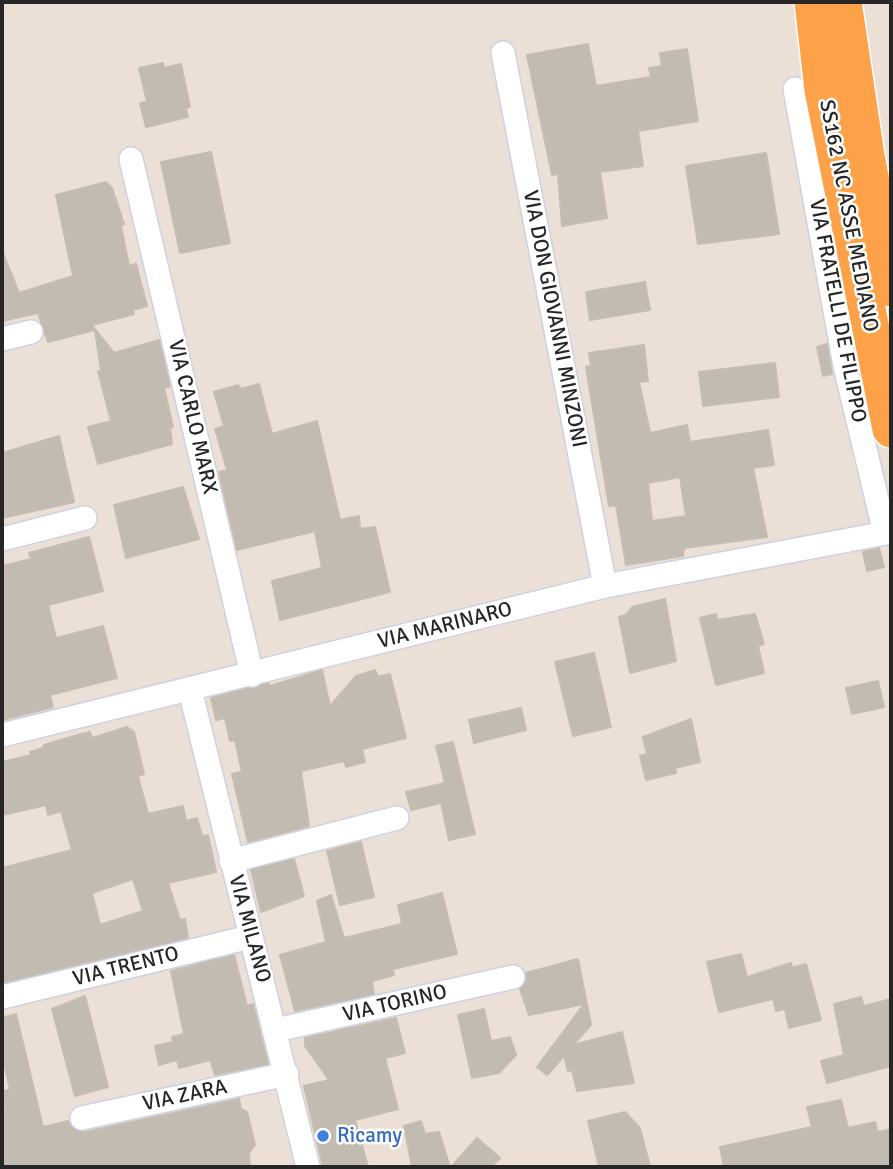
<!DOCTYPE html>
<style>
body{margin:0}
#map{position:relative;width:893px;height:1169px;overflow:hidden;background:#ebdfd6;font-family:Signika,sans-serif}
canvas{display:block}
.frame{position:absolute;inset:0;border:4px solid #262626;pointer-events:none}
</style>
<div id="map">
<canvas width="893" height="1169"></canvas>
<div class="frame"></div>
</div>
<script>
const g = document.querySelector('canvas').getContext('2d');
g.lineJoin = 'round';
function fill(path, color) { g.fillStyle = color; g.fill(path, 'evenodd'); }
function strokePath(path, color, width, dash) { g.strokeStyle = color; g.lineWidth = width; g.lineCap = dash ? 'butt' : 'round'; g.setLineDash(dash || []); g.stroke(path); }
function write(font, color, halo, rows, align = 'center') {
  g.font = font + ' Signika,sans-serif'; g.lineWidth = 5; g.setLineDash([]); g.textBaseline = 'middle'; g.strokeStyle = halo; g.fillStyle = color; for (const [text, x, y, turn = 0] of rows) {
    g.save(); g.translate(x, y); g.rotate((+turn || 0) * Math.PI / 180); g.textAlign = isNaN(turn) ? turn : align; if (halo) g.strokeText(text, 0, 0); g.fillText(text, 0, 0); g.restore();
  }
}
const building = new Path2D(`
 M588,44L596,86L651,77L649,68L662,66L660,53L687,49L698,121L638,131L643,166L600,172L607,218L562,226L558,174L552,175L527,55Z
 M163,63L164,68L181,64L190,107L186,108L188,117L146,127L140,103L147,102L139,68Z
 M211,152L230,243L180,253L161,162Z
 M766,153L779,234L698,244L686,166Z
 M106,182L112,188L124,224L121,226L129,266L136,264L147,306L133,310L134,314L92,325L114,353L159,340L170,386L164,388L173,427L170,428L172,444L98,464L88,427L111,421L98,371H101L95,330L48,342L38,313L2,321V251L19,293L73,276L56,195Z
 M645,282L650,310L590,320L586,292Z
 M827,344L832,374L823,376L817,347Z
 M644,345L648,381L639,382L650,433L687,425L690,442L768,430L774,465L753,468L767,537L684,548L683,556L626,565L616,505L609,506L586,367L591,366L589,353ZM680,477L686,516L652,521L648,483Z
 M775,363L779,397L703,406L699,372Z
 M259,384L272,434L317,421L340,520L359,516L360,529L375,527L390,592L280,620L272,581L322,568L315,531L237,550L219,472L227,470L215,429L224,426L214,392L238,385L241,389Z
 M59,436L74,502L2,518V453Z
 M183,487L199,539L126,558L114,505Z
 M89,537L103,591L48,605L56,638L103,626L117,678L50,695L53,707L2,720V566L31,559L29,553Z
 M879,548L884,567L867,571L863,552Z
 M665,599L676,661L630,673L619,617L626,615L632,607Z
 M716,614L717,620L755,614L764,644L758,646L764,673L716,685L700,618Z
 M594,653L611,727L573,736L555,662Z
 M322,670L330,706L356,676L375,670L378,677L390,674L406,738L362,749L365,762L346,767L344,761L301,771L309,826L248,842L232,774L242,772L235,740L230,741L225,718L216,720L211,698L269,683L270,686Z
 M878,681L884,707L852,714L846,688Z
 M521,708L526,730L474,743L469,720Z
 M691,719L700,762L675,768L676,773L646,780L640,756L647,754L643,737Z
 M127,727L134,732L144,774L138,776L148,814L183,806L186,821L197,818L202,836L208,835L216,872L168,883L180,920L185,919L188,938L2,983V868L72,850L61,811L48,815L46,805L2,815V762L31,755L30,752L43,748L44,745L74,736L90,732L92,738ZM133,879L143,911L100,925L92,893Z
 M453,742L475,834L449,840L441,803L411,810L406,792L445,783L436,746Z
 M361,842L374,897L340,905L327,851Z
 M294,859L304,896L261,912L251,870Z
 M442,893L457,954L393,969L394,975L372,981L374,994L295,1011L280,955L326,942L317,901L331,895L344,938L402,924L398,905Z
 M741,954L747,977L791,963L792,968L806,964L821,1020L789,1028L785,1009L776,1011L773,999L719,1012L707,962Z
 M234,955L247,1006L253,1004L268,1064L215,1075L210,1060L179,1068L177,1060L159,1065L155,1046L173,1042L172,1037L184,1034L171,971Z
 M578,959L591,1025L573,1045L622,1032L634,1083L577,1091L572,1070L568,1071L564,1056L547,1075L537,1067L584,1004L529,1015L520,989L526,982V973Z
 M85,996L108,1087L75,1096L52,1009Z
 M861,997L864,1006L891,999V1066L827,1083L821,1061L844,1055L834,1004Z
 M484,1009L491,1041L510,1037L516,1055L499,1073L472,1078L458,1015Z
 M16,1014L43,1127L68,1121L72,1128L85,1132L239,1099L241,1109L247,1112L255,1145L249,1153L250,1167H2V1110L6,1108L2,1092L10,1089L2,1054V1018Z
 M396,1018L405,1053L385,1058L398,1109L355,1120L368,1167H323L304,1086L329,1080L305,1046V1038Z
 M841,1100L848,1128L875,1122L878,1132L891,1129V1167H724L720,1147L812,1127L807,1107Z
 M625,1112L640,1128L650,1167H599L588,1121Z
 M421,1121L425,1134L439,1132L450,1167H412L404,1126Z
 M477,1138L500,1158L491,1167H451Z`);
fill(building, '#c2bbb2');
strokePath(building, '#c6bcb0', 2);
const minor = new Path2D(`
 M503,53L605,586
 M795,89L845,366L885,533
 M131,159L252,675
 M2,339L31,332
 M2,539L85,518
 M190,690L308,1167
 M2,735L605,586L891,532
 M231,861L397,818
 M2,997L250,937
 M276,1030L513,977
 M82,1118L287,1074`);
const trunk = new Path2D(`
 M813,2L823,90L891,429
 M843,2L866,156L891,288`);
strokePath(minor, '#cbd2e2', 26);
strokePath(trunk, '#fff', 40);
strokePath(minor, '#fff', 23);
strokePath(trunk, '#fea24a', 37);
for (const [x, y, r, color] of [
 [323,1136,7,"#3f7fe0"]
]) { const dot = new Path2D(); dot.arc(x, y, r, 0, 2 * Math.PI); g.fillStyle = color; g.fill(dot); strokePath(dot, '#fff', 2.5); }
write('21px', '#262626', '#fff', [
 ["SS162 NC ASSE MEDIANO",848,216,79],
 ["VIA FRATELLI DE FILIPPO",837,311,79],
 ["VIA DON GIOVANNI MINZONI",554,319,79],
 ["VIA CARLO MARX",192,417,77],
 ["VIA MARINARO",445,626,-14],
 ["VIA MILANO",249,929,75],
 ["VIA TRENTO",126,967,-14],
 ["VIA TORINO",395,1004,-13],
 ["VIA ZARA",185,1096,-12]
]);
write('21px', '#366cbe', '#fff', [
 ["Ricamy",337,1136]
], 'left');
</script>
